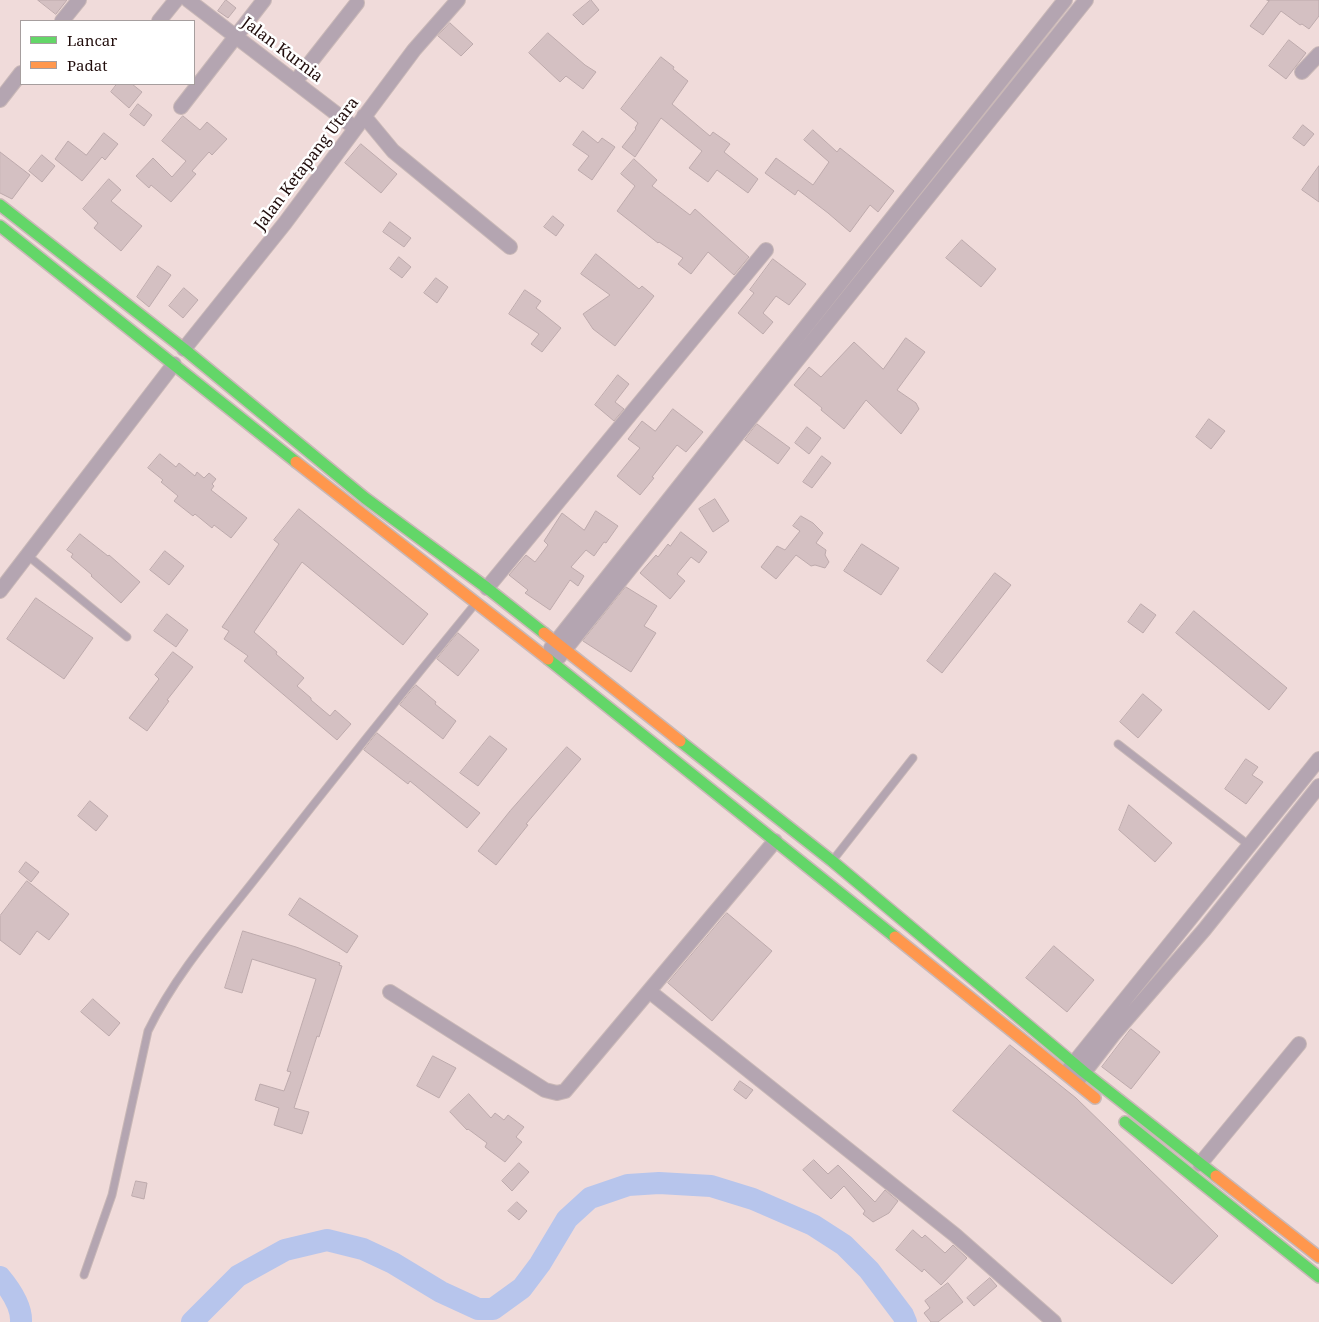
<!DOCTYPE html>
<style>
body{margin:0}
#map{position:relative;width:1319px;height:1322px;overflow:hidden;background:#f0dbda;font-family:"Noto Serif",serif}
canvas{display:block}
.legend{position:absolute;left:20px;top:20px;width:175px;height:65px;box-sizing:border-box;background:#fff;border:1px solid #a69e9e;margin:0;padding:6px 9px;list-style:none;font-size:15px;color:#210d0c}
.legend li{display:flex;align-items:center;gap:10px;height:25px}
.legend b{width:25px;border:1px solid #a69e9e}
</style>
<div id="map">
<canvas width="1319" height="1322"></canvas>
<ul class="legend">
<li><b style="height:6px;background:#63d668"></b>Lancar</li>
<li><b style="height:6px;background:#ff974d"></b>Padat</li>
</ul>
</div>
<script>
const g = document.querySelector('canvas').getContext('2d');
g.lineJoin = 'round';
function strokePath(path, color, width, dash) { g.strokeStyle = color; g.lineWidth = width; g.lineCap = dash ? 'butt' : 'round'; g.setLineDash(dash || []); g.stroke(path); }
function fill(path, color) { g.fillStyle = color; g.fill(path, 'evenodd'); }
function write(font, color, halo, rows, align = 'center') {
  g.font = font + ' "Noto Serif",serif'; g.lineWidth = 5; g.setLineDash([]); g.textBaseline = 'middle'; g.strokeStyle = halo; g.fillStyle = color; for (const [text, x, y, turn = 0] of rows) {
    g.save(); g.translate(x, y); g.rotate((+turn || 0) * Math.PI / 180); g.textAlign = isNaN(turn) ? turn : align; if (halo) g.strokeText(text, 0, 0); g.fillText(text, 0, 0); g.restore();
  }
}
strokePath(new Path2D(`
 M0,1277C10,1289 22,1306 21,1322
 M192,1322L238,1276L285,1250L327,1240L363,1249L393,1263L441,1292L478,1309H493L522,1288L540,1264L567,1219L590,1198L628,1185L659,1183L711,1186L753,1199L813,1225L844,1245L869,1270L903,1315L906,1322`), '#b7c5ec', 22);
const building = new Path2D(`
 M38,0H67L56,14Z
 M226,0L236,8L228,18L218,11Z
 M591,0L599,10L583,25L573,15Z
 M1267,0H1319V16L1309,29L1302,24L1300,25L1281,11L1263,35L1250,26L1269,1Z
 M450,23L473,44L461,56L438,36Z
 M548,33L585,65L596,72L583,89L566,76L560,82L529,53Z
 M1289,40L1306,53L1286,79L1269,66Z
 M661,57L674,67L673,69L688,81L672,104L710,136L713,132L730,144L724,152L758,179L748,193L717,170L708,182L689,168L702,151L661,118L635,157L622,147L636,129L635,128L638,123L621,109Z
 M117,84H132L142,92L129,108L111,92Z
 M138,104L152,115L144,126L130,115Z
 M183,116L200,130L207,122L227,139L212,155L209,152L192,171L196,174L171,202L151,185L149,188L136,176L153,158L172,177L186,161L162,141Z
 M1303,125L1314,134L1304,146L1293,138Z
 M813,130L837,152L840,148L894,191L878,212L870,205L850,232L828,213L798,190L795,195L765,173L776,158L813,185L829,162L804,140Z
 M583,131L598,143L602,138L615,147L592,180L578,170L589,156L573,145Z
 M104,133L118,144L105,160L102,157L82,181L55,159L68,141L86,155Z
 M361,144L397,174L381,193L345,163Z
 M0,152L30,175L12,199L0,193Z
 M42,155L55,166L42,182L29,171Z
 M634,159L657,180L652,186L690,215L695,209L749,257L734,275L708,252L691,274L678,264L683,258L659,242L658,243L617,211L635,186L621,174Z
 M1319,166V202L1302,190Z
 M109,179L121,190L111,201L142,226L121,251L94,228L98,223L83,209Z
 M553,216L564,225L556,236L544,227Z
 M390,222L411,238L404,247L383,232Z
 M962,240L996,269L981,287L946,258Z
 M596,254L639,289L642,286L654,296L615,346L593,329L583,314L610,295L581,274Z
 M399,257L411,267L402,278L390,269Z
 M773,259L806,284L789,305L776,296L763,313L773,322L763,334L738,313L754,293L750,290Z
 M158,266L171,275L149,307L137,297Z
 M436,278L448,287L437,303L424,293Z
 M184,288L198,300L183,318L169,306Z
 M525,290L541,301L536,308L561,328L542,352L531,344L539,334L509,314Z
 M906,338L925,352L897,390L916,403L919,409L901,434L866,400L844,429L821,410L822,408L794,385L809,367L821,377L854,342L883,369Z
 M618,375L629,384L615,402L624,409L614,421L595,405Z
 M673,409L703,432L686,452L677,445L652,477L654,478L640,495L617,476L640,448L628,439L642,421L655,431Z
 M1209,419L1225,431L1211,449L1196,437Z
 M757,424L790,448L778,464L745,440Z
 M807,427L821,438L809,454L795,443Z
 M160,454L176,467L179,463L195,476L197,472L204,478L209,473L216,479L212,484L214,486L211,490L247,518L231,538L214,525L212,528L195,514L193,516L174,501L178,496L161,482L163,480L148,468Z
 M822,456L831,463L812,488L803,482Z
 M715,499L729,521L713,532L699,509Z
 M299,509L428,614L403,645L302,562L254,632L277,652L276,654L304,678L297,686L311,698V700L330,716L335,710L351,724L337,740L244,661L248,656L224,639L229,631L222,627L279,544L274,540Z
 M596,511L618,526L606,543L604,542L594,556L586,550L571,567L584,576L578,586L570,580L550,610L525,593L528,590L509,575L526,555L535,562L548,545L544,541L562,513L584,530Z
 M801,516L813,523L823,533L816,543L826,550L825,555L829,562L825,568L815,565L811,566L796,555L776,579L761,567L777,546L785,550L800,531L793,526Z
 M681,532L707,552L699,563L691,557L677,574L685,581L670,599L640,573L656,555L658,557L668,544L670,546Z
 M80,534L108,556L109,555L140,582L121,603L91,576L92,575L71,557L73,554L67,550Z
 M862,544L899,568L881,595L844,571Z
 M165,551L184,566L169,585L150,570Z
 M995,573L1011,585L942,673L927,661Z
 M626,587L657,606L644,626L656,633L631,672L583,641Z
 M36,598L93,638L64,679L7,639Z
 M1141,604L1156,615L1143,633L1128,622Z
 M1194,611L1287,688L1269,710L1176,633Z
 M167,614L188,630L176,647L154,631Z
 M458,633L479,650L458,676L437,659Z
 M173,652L193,667L167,700L169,701L147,731L129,718L159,679L155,675Z
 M416,685L436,702L435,704L456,721L443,739L400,705Z
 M1143,694L1162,710L1138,738L1120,722Z
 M377,733L480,813L467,828L410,781L408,784L364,750Z
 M490,736L507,749L478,786L460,773Z
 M567,747L581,759L526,824L528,825L496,865L478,851L510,811Z
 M1246,759L1258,767L1252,775L1263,782L1246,804L1225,789Z
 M90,801L108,816L96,831L78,816Z
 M1129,805L1172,843L1155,862L1119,830Z
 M26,862L39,872L31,882L19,872Z
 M27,881L69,914L49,940L37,931L20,955L0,940V916Z
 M300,898L358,936L347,953L289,915Z
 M727,913L772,951L712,1021L668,983Z
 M243,931L296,947L340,963L339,965L342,966L319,1037L317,1036L294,1108L309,1112L302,1134L274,1125L279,1108L255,1100L260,1084L284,1091L291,1072L287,1071L316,979L252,959L242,993L225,988Z
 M1054,946L1094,980L1067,1012L1026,978Z
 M93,999L120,1023L109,1036L81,1012Z
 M1131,1029L1160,1052L1131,1089L1102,1067Z
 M1010,1045L1076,1098L1218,1236L1172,1284L953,1111Z
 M433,1056L456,1068L439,1098L417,1086Z
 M740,1081L753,1090L746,1099L734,1090Z
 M469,1094L491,1118L495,1113L504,1120L508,1115L524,1127L516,1137L522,1142L505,1162L485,1147L487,1143L468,1129L467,1130L450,1112Z
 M814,1160L828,1174L838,1165L875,1202L885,1190L898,1201L889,1213L873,1222L863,1214L865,1211L844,1186L831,1199L803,1170Z
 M519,1163L529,1172L512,1191L502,1181Z
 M136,1181L147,1183L144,1199L132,1196Z
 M517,1202L527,1211L519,1220L508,1211Z
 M913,1230L922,1238L925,1235L945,1253L953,1245L967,1258L941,1285L924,1269L922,1272L896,1250Z
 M990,1278L997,1286L974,1306L967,1298Z
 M948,1283L963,1302L938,1322H931L924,1313L930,1308L925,1301Z`);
fill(building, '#d4c0c2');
strokePath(building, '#bdaaac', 1);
const lane = new Path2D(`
 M27,555L127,637
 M1118,744L1250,846
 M833,860L913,758
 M84,1275L112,1195L148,1031C176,973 220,924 259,874C330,783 402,693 475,604`);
const street = new Path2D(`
 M188,0L355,128
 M62,21L79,0
 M159,21L176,0
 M1302,72L1319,54
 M295,82L357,3
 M0,100L21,73
 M181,107L264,0
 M364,116L393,151L510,247
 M184,349L285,223L414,50L458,0
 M487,588L766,250
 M0,591L174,364
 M551,648L1065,0
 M559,657L1086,0
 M649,991L955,1235L1054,1322
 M390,992L545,1090L557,1093L565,1091L775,841
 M1069,1069L1319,759
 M1079,1079L1113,1035L1204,930L1319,786
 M1200,1164L1299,1044`);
const fast = new Path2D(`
 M0,205L184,349L365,498L487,588L544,633
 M0,226L296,462
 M548,659L895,937
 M680,741L832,861L1084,1072L1216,1176
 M1125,1122L1319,1277`);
const slow = new Path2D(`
 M296,462L548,659
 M544,633L680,741
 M895,937L1095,1098
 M1216,1176L1319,1257`);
strokePath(lane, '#c9b8b7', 9);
strokePath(street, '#c9b8b7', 16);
strokePath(fast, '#c9b8b7', 14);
strokePath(slow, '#c9b8b7', 14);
strokePath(lane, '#b4a5b1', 7);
strokePath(street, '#b4a5b1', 14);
strokePath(fast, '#63d668', 11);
strokePath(slow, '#ff974d', 11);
write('16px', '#210d0c', '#fff', [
 ["Jalan Kurnia",282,50,37],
 ["Jalan Ketapang Utara",307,164,-53]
]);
</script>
